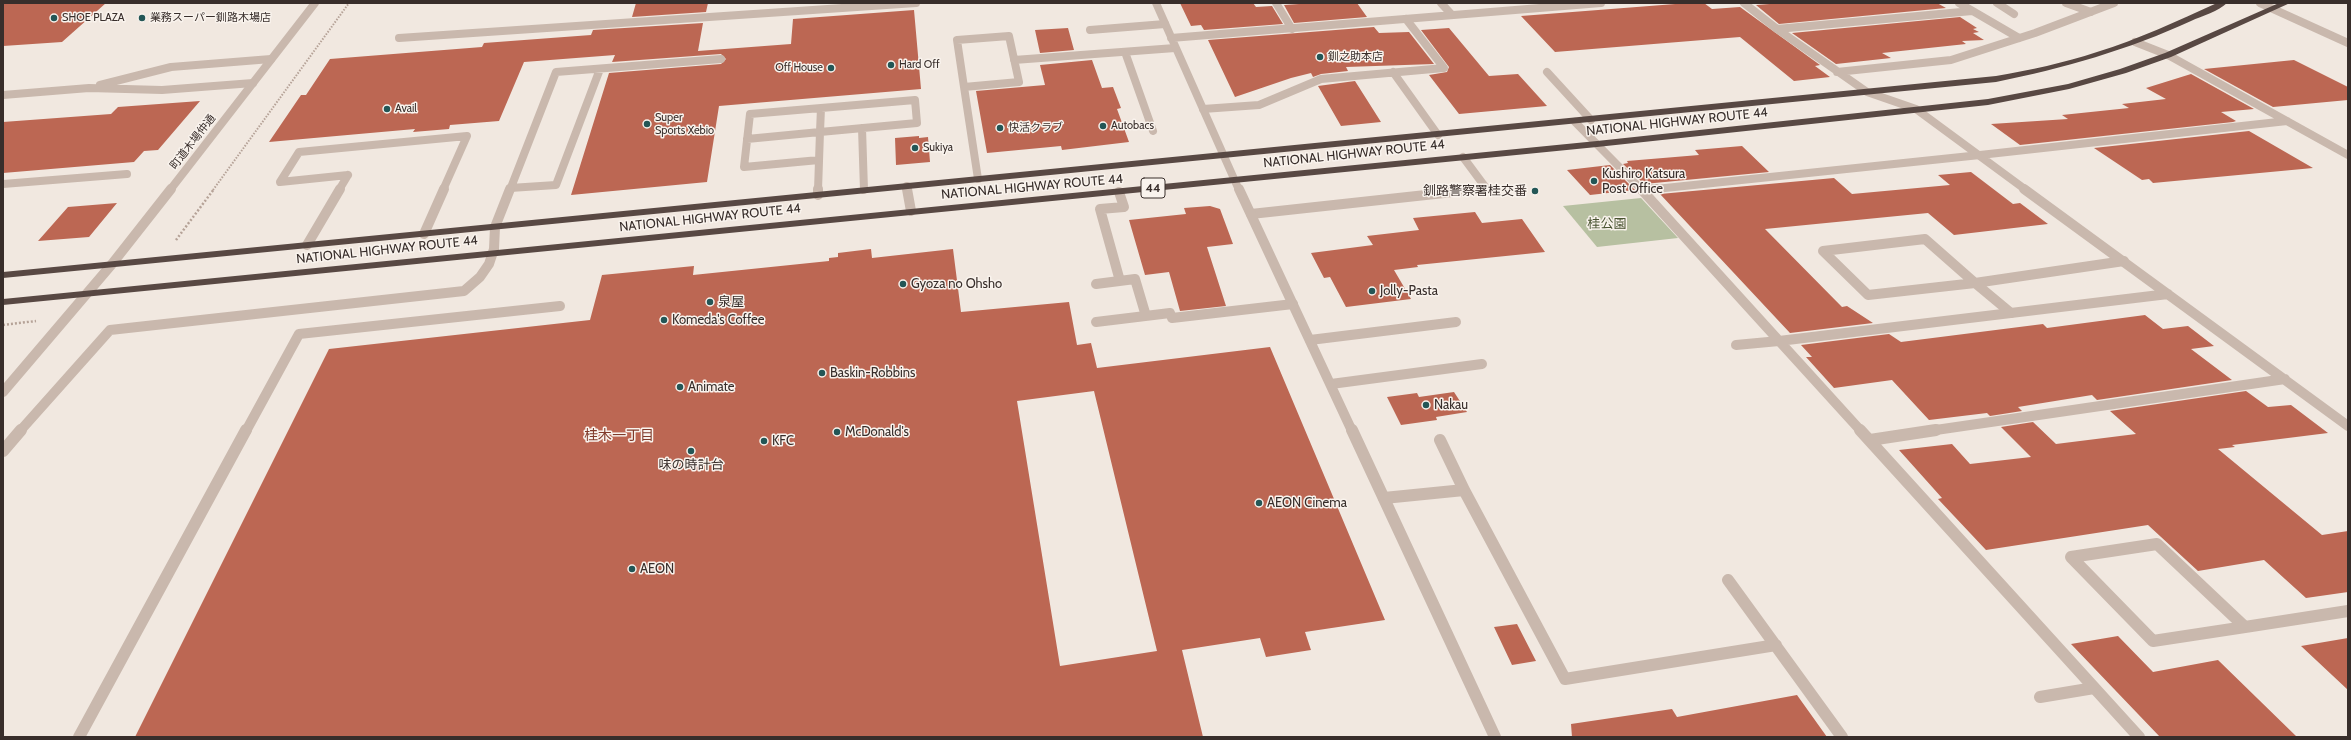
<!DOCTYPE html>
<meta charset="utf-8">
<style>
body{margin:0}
#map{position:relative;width:2351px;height:740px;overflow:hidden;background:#f1e8e0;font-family:Cabin,sans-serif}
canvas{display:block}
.frame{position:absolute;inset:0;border:4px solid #382e2b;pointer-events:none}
</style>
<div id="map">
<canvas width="2351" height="740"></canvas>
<div class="frame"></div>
</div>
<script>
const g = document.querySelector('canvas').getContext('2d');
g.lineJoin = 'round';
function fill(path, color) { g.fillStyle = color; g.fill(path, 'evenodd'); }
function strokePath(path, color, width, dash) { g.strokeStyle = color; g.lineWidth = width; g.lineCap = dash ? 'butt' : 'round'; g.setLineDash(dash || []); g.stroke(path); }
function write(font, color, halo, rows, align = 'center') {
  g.font = font + ' Cabin,"Noto Sans JP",sans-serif'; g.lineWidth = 3; g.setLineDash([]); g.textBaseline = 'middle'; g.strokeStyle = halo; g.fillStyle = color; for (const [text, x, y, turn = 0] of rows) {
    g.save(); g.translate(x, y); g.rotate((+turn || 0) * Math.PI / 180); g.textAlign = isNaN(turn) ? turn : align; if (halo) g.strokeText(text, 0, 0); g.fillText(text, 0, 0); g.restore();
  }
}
fill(new Path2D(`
 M1641,198L1678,238L1597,247L1563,206Z`), '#b7c0a1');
fill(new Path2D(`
 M3,3H106L62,42L3,46Z
 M636,3H708L706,12L632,17Z
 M1180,3H1253L1256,7L1272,6L1283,24L1204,30L1201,25L1191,26Z
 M1314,3H1357L1367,17L1294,23L1284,5Z
 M1688,3H1704L1712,9L1740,7L1820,65L1815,66L1830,77L1794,81L1740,37L1555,52L1521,16Z
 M1783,3H1937L1946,8L1779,24L1756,5Z
 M914,10L921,89L719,106L707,182L571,195L609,73L721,64L726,59L721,54L612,62L615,55L524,62L499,121L450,125L449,129L413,132L415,129L269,142L301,95H306L330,59L482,47L484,43L591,35L593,30L703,23L698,51L791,44L793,19Z
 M1960,17L1977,28L1973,29L1979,32L1973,33L1984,40L1962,41L1966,44L1882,53L1891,58L1836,64L1792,33Z
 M1374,27L1379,33L1409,32L1434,64L1346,67L1348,71L1321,74L1313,77L1311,73L1291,78L1235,97L1208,40Z
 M1068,28L1074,50L1040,53L1035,30Z
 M1449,28L1489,76L1518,74L1547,106L1459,114L1429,75L1447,72L1449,67L1421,30Z
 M1092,60L1102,88L1113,87L1121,108L1117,109L1129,142L1062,150L1061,146L987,153L976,91L1045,85L1040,65Z
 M2294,60L2348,87V100L2273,107L2204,69Z
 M2191,74L2254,109L2221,112L2236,121L2233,122L2020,145L1991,124L2068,119L2062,115L2129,108L2122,104L2166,99L2146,88Z
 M1355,81L1381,122L1341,126L1318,86Z
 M200,101L158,150L144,151L134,162L3,173V122L111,114L118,107Z
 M2249,131L2313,168L2153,183L2149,179L2142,180L2094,148Z
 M919,136V138L928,137L930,162L896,165L895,138Z
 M1742,146L1769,172L1644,184L1623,164L1628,163L1627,161L1699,155L1695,150Z
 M1610,165L1635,190L1590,195L1567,170Z
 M1971,172L2013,204L2020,203L2048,224L1954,235L1928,213L1765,229L1842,307L1847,306L1873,323L1790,333L1660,194L1834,178L1852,194L1950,185L1938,175Z
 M117,203L89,237L38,241L68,207Z
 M1210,206L1220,209L1233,244L1207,247L1226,306L1180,311L1169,272L1145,275L1129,220L1186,214L1184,208Z
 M1475,212L1482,223L1522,219L1545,252L1417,265L1418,267L1394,270L1411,299L1346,307L1330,277L1324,278L1311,253L1373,245L1367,236L1419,230L1413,218Z
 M871,249L872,258L953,249L961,312L1069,302L1077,345L1091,343L1097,368L1270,347L1385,620L1305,632L1311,650L1266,657L1260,638L1182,650L1203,737H135L329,349L590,320L602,275L694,266L693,275L829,261V258L838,257V253ZM1094,391L1157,651L1060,666L1017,401Z
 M2145,315L2163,329L2188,326L2214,346L2191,349L2232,380L2097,400L2092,395L2018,407L2022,411L1990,416L1987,413L1929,420L1892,380L1834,388L1806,357H1812L1801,345L1889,334L1901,342L2043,324L2047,328Z
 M2246,391L2268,407L2291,405L2328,433L2232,445L2235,447L2218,449L2322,535L2348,531V592L2306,598L2264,560L2198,571L2148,525L1986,550L1938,499L1942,498L1899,450L1952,444L1970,464L2031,457L2001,427L2033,422L2056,444L2136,434L2110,411Z
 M1454,392L1467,412L1436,417L1437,420L1401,425L1387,397L1417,393L1419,397Z
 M1517,624L1536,661L1512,665L1494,627Z
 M2118,636L2153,672L2218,660L2297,737H2160L2071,644Z
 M2348,638V690L2301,646Z
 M1797,695L1827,737H1572L1571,724L1672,709L1677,717Z`), '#bc6753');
strokePath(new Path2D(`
 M213,190L349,3`), '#b5a297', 2, [1.5, 1.5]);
strokePath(new Path2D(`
 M176,240L214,189
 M3,325L36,321`), '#b5a297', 2.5, [2, 2]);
strokePath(new Path2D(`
 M1997,3L2014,14
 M2066,3L2091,12
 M1090,30L1165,24
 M1009,36L1019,82L964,87L957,40Z
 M1125,52L1153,131
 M1014,60L1175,48
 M1393,72L1438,135
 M1547,72L1591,120
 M100,85L171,67L271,59
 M964,87L978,179
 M3,95L89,88L162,90L253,83
 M915,100L917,123L820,132L821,108Z
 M1203,109L1259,105L1321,79L1444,68L1406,19
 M862,128L864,190
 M747,139L820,132
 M1463,157L1486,188L1472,190
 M819,160L744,167L750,114L821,108
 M348,175L280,182L299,152L467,136L443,190
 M3,184L127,174
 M907,186L908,190
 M510,188L556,185L600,69
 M339,190L348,175
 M510,190L556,72L721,59
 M818,190L820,132
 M1646,190L1980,155`), '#c9b8ad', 8);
strokePath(new Path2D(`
 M907,189L911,211
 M1642,190L1656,189
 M1119,192L1124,207L1100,209L1120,281
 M818,195V189
 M1251,214L1481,189
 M424,234L444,189
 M1925,239L1975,283L1868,295L1823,251Z
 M307,245L340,189
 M1096,284L1135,279L1146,316
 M2011,313L1975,283L2124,261
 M1096,322L1170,313L1172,318L1293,304
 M1310,340L1456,322
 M1736,345L1779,341
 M1331,384L1482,364
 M20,431L110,330L464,291L480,277L489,264L494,249L495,227L510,189
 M246,431L299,334L560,306`), '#c9b8ad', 10);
strokePath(new Path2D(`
 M1440,440L1464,490L1565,679L1776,645
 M3,451L21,430
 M1384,498L1464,490
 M2157,544L2245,627L2153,641L2071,557Z
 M1728,580L1842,737
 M2245,627L2348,611
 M2040,697L2094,688
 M79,737L246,430`), '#c9b8ad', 12);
strokePath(new Path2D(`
 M1156,3L1239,190
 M1276,3L1292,29
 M1441,3L1452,15
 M1744,3L1777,29L1867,92L1916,109L2026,190
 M1959,3L2019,38
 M2260,3L2348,43
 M1777,29L1972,11
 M399,38L916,3
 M1171,38L1601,3
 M2135,42L2168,55L2348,155
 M1837,72L1951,60L2035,33L2114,3
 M1575,122L1642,190
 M1980,155L2287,121
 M170,190L315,3`), '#c9b8ad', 8);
strokePath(new Path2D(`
 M1239,189L1352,431
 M1641,189L1861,431
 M2024,189L2348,426
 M1779,341L2168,294
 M3,392L112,264L171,189
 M1929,431L2285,379`), '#c9b8ad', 10);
strokePath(new Path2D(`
 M1352,430L1495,737
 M1860,430L2139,737
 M1870,440L1936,430`), '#c9b8ad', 12);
fill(new Path2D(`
 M2217,3H2227C2219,11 2202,16 2191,21C2128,50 2064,68 1996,82L3,278V272L1996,76C2030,70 2064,63 2097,52C2139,39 2177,21 2217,3Z
 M2279,3H2290L2171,57L2126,73L2069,89L1988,105L1597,147L3,305V299L1597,141L1988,99L2068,84L2120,69L2165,53Z`), '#584843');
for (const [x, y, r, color] of [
 [54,18,4,"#235656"],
 [142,18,4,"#235656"],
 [1320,57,4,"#235656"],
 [891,65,4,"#235656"],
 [831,68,4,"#235656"],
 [387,109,4,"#235656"],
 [647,124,4,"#235656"],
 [1103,126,4,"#235656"],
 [1000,128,4,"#235656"],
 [915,148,4,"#235656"],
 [1594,181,4,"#235656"],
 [1535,191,4,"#235656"],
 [903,284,4,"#235656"],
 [1372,291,4,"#235656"],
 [710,302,4,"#235656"],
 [664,320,4,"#235656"],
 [822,373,4,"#235656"],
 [680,387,4,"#235656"],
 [1426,405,4,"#235656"],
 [837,432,4,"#235656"],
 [764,441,4,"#235656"],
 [691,451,4,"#235656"],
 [1259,503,4,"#235656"],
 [632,569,4,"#235656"]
]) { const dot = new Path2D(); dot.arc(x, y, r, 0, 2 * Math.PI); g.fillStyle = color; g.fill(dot); strokePath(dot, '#f9f3ed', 1.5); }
write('11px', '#382e2b', '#f9f3ed', [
 ["SHOE PLAZA",62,18],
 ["業務スーパー釧路木場店",150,18],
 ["釧之助本店",1328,57],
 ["Hard Off",899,65],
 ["Off House",823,68,"right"],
 ["Avail",395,109],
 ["Super",655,118],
 ["Sports Xebio",655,131],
 ["Autobacs",1111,126],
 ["快活クラブ",1008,128],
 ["Sukiya",923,148]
], 'left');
write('11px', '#382e2b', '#f9f3ed', [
 ["町道木場仲通",193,142,-52]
]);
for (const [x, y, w] of [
 [1153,188,24]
]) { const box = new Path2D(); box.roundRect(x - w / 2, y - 10, w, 20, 3); g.fillStyle = '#f9f3ed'; g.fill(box); strokePath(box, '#382e2b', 1); }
write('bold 12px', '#382e2b', null, [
 ["44",1153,188]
]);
write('13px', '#382e2b', '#f9f3ed', [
 ["NATIONAL HIGHWAY ROUTE 44",1677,122,-6],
 ["NATIONAL HIGHWAY ROUTE 44",1354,154,-6],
 ["NATIONAL HIGHWAY ROUTE 44",1032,187,-5],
 ["NATIONAL HIGHWAY ROUTE 44",710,218,-6],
 ["NATIONAL HIGHWAY ROUTE 44",387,250,-6]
]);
write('13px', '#382e2b', '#f9f3ed', [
 ["Kushiro Katsura",1602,174],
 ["Post Office",1602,189],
 ["釧路警察署桂交番",1527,191,"right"],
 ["Gyoza no Ohsho",911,284],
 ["Jolly-Pasta",1380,291],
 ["泉屋",718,302],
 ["Komeda's Coffee",672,320],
 ["Baskin-Robbins",830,373],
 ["Animate",688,387],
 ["Nakau",1434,405],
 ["McDonald's",845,432],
 ["KFC",772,441],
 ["味の時計台",691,465,"center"],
 ["AEON Cinema",1267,503],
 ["AEON",640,569]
], 'left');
write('13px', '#495431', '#f9f3ed', [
 ["桂公園",1607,224]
]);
write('14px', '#803a2a', '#f9f3ed', [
 ["桂木一丁目",619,436]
]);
</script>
